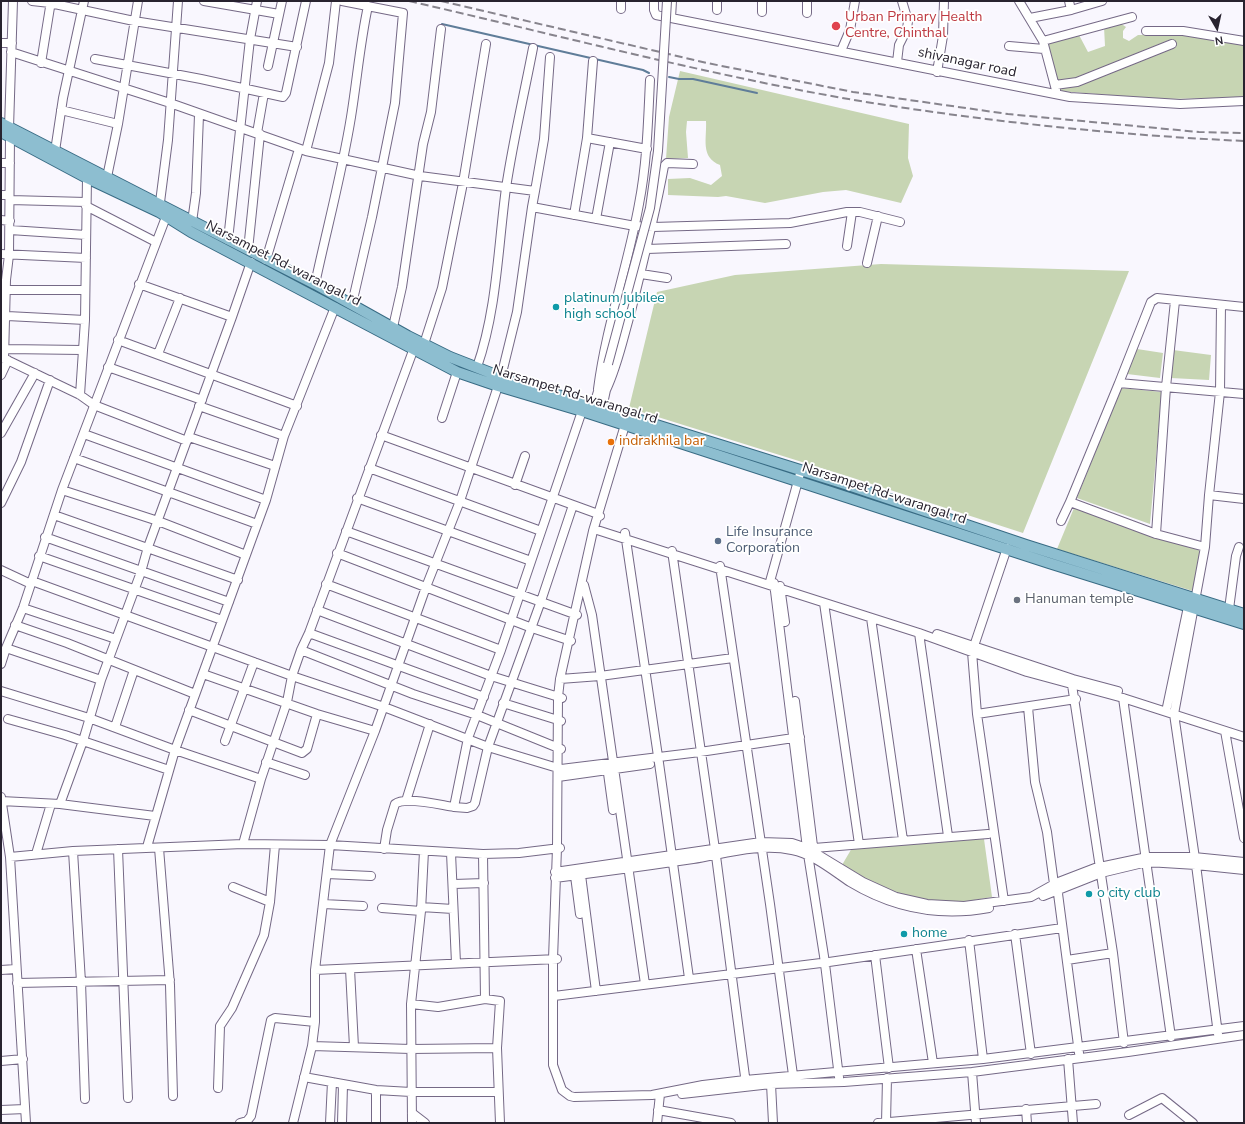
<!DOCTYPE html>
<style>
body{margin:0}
#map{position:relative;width:1245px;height:1124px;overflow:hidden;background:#f9f7fe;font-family:"Nunito Sans",sans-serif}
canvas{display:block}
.frame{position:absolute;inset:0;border:2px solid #28232f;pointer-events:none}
.north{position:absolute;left:1197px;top:8px;width:40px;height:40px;-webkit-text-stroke:3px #fff;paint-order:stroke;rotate:171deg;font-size:11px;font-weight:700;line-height:16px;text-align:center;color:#28232f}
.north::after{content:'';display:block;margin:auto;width:14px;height:18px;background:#28232f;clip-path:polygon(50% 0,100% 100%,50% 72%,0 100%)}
</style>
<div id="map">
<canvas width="1245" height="1124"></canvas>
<div class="frame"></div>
<div class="north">N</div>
</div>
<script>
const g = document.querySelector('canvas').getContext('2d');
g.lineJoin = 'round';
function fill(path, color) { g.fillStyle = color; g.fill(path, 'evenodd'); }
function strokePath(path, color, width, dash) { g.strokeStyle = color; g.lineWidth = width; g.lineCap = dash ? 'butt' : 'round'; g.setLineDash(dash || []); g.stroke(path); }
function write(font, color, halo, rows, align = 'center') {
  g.font = font + ' "Nunito Sans",sans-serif'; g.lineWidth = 3.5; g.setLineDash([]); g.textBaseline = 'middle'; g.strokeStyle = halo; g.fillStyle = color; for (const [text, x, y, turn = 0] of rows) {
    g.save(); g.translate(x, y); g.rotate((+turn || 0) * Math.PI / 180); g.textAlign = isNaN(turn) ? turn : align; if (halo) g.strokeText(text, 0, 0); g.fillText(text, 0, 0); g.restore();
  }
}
fill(new Path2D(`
 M1120,23L1126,27L1123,31V38L1129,41L1138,35L1191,34L1234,41L1244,46V98L1159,99L1059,91L1048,42L1079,35L1088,52L1105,46L1104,27Z
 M680,71L909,124L908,158L913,176L901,203L846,190L823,192L765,203L726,196L718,197L668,195V179L690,178L711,185L722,176L720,165C700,157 707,139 706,121H687L686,132L688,158L666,159L669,117Z
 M881,264L1129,271L1023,533L850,477L629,408L657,292L735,275Z
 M1137,349L1163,353L1160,378L1127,374Z
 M1173,350L1211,355L1209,380L1171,378Z
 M1121,388L1162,392L1150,524L1077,498Z
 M1074,508L1201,551L1196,592L1057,549Z
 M984,839L992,897L952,904L895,894L866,881L842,865L852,848Z`), '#c7d5b3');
strokePath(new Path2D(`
 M442,24L643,70L649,73
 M669,77L679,79H693L757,93`), '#5f7d99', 2);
const minor = new Path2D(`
 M32,1L50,3L134,21L297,47
 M204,1L279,14
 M342,1L403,13L395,103L372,217L352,304
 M621,1V9
 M654,1V10L656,15L1070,97L1180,104L1244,101
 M717,1V10
 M1019,1L1043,41L1056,90
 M1069,1L1071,10
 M762,12V1
 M807,13V1
 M671,18L672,1
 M1030,18L1071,10L1102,1
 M1146,31H1183L1244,41
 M1043,41L1132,17
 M1,43H12
 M1009,46L1044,49
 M841,51L850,30L855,1
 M11,52L170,103L306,151L420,176L535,191L532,207L635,226L653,227L790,223L847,212H860L900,222
 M95,59L201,79L283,97L286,93L306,1
 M897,62L899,45L907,29L908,21L902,1
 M41,63L51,1
 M268,66L282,1
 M937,72L943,36L944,1
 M1055,85L1077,82L1172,44
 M61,110L118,124
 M9,128L13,1
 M257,133L264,93
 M587,138L647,149
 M55,151L63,98L84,1
 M306,151L329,63L336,1
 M1,163H10
 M107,177L118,124L138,1
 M535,191L544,139L550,57
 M1,195H9
 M10,200L86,202
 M86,206L156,242
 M159,210L168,140L178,1
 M574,215L587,138L593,61
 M596,219L610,142
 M1,220L10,221
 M192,222L196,193L199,115
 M10,230L86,235
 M228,240L250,39L257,1
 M847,246L852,212
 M647,249L786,244
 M248,250L260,134
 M1,254L86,258
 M266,260L299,149
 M867,263L878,216
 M641,274L667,278
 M139,284L232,317
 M315,284C327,228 342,173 351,117C357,80 360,43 368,6
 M6,290H85
 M7,316L85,320
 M393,327L402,287L423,144L431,112L441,29
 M118,340L297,406
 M424,344L442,288L463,183L486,44
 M6,349L82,350
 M158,354L180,298
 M1,357L80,395L94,405L187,441
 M4,359L6,280L9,255L10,137
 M108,367L202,400
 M477,367C497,310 498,247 506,188C513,141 524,95 533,48
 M1,375L8,360
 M1119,383L1151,302L1157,298L1244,307
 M598,389C606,326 628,266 639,204C647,163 648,122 650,80
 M606,390C618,365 623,338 631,311C643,263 655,215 664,166L667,163L693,164
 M80,395L85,320L87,178
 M199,406L284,436
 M592,411L600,385
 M601,413L606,390L608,364
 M442,418L457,372
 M625,425L593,531L560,679L558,697L557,848L553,959V1065L562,1090L570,1096L574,1097L652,1095L703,1085L745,1080L983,1059L1244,1026
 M1,433L35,373
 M84,434L266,500
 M381,435L598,514L600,516
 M189,437L275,466
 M74,458L257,524
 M369,468L541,531
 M515,485L525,456
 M62,490L158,521L246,555
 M1209,495L1220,392L1221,305
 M357,498L531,561
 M1070,502L1119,383L1244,394
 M1,503L21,462L50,380
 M54,515L238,580
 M1061,521L1070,502L1156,534L1205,547L1209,495L1244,499
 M594,529L919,633L1027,672L1123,698L1244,737
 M346,531L577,615
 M625,533L659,763L689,978
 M1156,534L1166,387L1175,301
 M45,537L229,602
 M1205,547L1174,714L1196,865L1218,1034
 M672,551L716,856L746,1084
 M337,553L532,628L571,641
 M39,556L222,620
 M720,566L770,904L793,1075
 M1,570L31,584
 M32,581L292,676L384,707L488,747L561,769L700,752L800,737
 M774,583L807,848L824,956L839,1077
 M326,584L501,650
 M584,585L592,615L645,984
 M769,585L801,470
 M780,586L785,622
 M824,603L859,844
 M23,608L116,639
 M1229,609L1236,556L1239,547
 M317,610L491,676L562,698
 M871,618L903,840
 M15,625L67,643L195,694
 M309,633L484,697
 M919,633L948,836
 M937,634L1073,679L1118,691
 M6,648L101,680
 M301,650L413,694L477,715L561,749
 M1,664L6,648L23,608L62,490L166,217
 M203,674L317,714L375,731
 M560,679L600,676L733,658
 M1072,685L1113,953L1124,1043
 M1,691L89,718L175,750L261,779
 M1123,698L1171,1037
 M795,701L814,854
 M503,703L561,721
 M1028,707L1035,782L1047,832L1054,884
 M1167,707L1189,602
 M189,710L302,753L307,749L317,714
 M977,714L1076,699
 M8,719L65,735L169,770
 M115,727L134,670
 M1225,731L1244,838
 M225,741L254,662
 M266,762L305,775
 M607,766L613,810
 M558,777L650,764
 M1,797L10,857L26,1123
 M1,801L60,804L155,816
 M406,801L430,724
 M60,804L83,741L101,680L141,572L148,547L232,317L251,262
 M454,807L467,808L473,806L475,803L488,747L541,601L573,505
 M243,844L330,845L483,854L519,853L560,848
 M147,847L175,750L266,500L284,436L335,307
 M159,848L170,985L173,1096
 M814,848L988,834
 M118,849L128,1098
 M384,849L387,830L395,804C405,796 440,805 454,807L468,738L501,650L582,411
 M73,851L81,982L85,1099
 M451,853L456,963
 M36,854L51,804
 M483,854L485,999
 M10,857L73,851L243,844L261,779L287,702L292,676L301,650L309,633L414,348
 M555,872L761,842L792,843L807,848L863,882L896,897L927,904L964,906L1031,897L1056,883L1095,868L1147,857H1194L1244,862
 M327,874L371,876
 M581,875L596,991
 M575,876L580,914
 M555,878C601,872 647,866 693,859C724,854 760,843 792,850C813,854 832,870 850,882C893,908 940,917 989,908
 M454,884L484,883
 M1057,886L1079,1053
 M233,887L270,902
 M1043,896L1101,873L1147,862L1196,865L1244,870
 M1004,901L977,714L972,652L1007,548
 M323,904L363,906
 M421,907L453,909
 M382,908L421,911
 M1015,934L1031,1054
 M969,940L983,1059
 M916,949L933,1063
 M875,955L889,1068
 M1067,960L1113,953
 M350,969L354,1047
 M1,970L16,969
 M315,970L557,959
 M17,983L170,980
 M554,996L829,962L1062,928
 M411,1004L438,1007L485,999L500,1001L497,1048L500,1123
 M312,1046L411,1049L497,1048
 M1068,1059L1073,1123
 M1,1061L23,1059
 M972,1072L976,1123
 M304,1077L376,1090L411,1092H498
 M771,1084L773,1123
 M218,1088L220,1026L232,1008L264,935L270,902L275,845
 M682,1094L771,1084L844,1082L972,1072L1128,1052L1244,1035
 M1026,1109L1027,1123
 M1,1110L25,1109
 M658,1110L731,1123
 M412,1113L425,1123
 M1129,1115L1162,1098L1193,1123
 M240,1123L247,1121L251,1116L271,1020L275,1018L315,1022
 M293,1123L312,1046L315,1022V970L330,845L375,731L426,587L460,501L501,377L517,312L532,207
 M330,1123L332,1082
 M342,1123L343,1085
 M376,1123V1090
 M412,1123L411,1004L421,911L424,851
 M657,1123L660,1094
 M878,1123L1096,1104
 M886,1123L887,1078`);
const major = new Path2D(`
 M1,123L315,284L408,336L450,357L514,382L602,408L845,484L1026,545L1244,614
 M1,132L87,178L159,212L191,232L457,372L498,386L582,411L1049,563L1244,624`);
strokePath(minor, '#756986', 10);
strokePath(major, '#386b84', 12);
strokePath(minor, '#fff', 8);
strokePath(major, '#8dbed0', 10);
strokePath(new Path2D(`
 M409,1C557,35 704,74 854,100C983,121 1114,135 1244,141
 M441,1L707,63L853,92L1008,114L1199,132L1244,133`), '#87848d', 2, [8, 4]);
const minorBridge = new Path2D(`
 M608,364L650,208L658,151L667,1`);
strokePath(minorBridge, '#756986', 10, []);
strokePath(minorBridge, '#fff', 8);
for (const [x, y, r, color] of [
 [836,26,5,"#e0444e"],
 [556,307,4,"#0f9aa8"],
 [611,442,4,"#e8710a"],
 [718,541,4,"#5c6f8a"],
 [1017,600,4,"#6b7280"],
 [1089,894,4,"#0f9aa8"],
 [904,934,4,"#0f9aa8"]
]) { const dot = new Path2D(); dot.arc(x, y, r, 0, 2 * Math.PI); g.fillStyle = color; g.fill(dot); strokePath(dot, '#fff', 1.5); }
write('14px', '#be3a42', '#fff', [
 ["Urban Primary Health",845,18],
 ["Centre, Chinthal",845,34]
], 'left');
write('14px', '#28232f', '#fff', [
 ["shivanagar road",967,63,12],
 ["Narsampet Rd-warangal rd",283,264,27],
 ["Narsampet Rd-warangal rd",575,395,17],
 ["Narsampet Rd-warangal rd",884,494,18]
]);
write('14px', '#0d838f', '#fff', [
 ["platinum jubilee",564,299],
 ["high school",564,315],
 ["o city club",1097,894],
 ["home",912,934]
], 'left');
write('14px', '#c56008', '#fff', [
 ["indrakhila bar",619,442]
], 'left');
write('14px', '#4e5e75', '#fff', [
 ["Life Insurance",726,533],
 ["Corporation",726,549]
], 'left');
write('14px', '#5b616d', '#fff', [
 ["Hanuman temple",1025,600]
], 'left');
</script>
